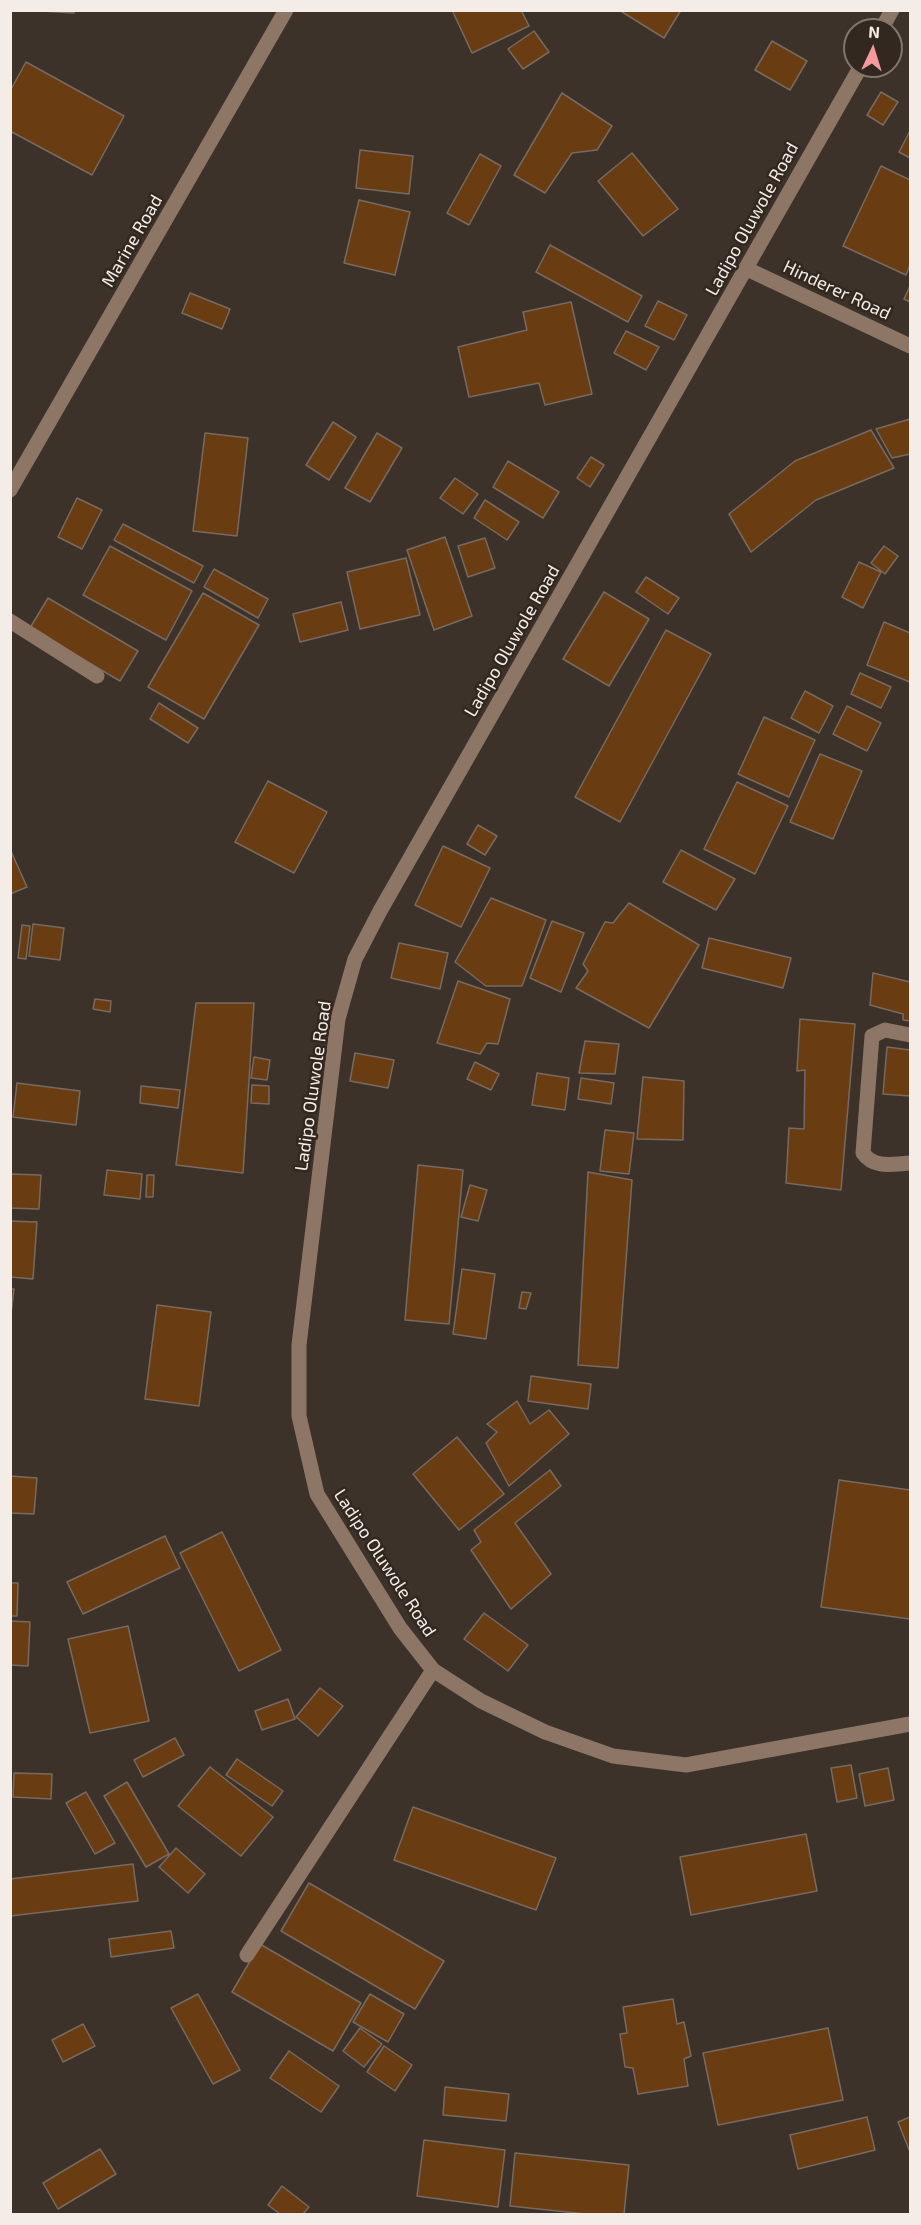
<!DOCTYPE html>
<style>
body{margin:0}
#map{position:relative;width:921px;height:2225px;overflow:hidden;background:#3d3229;font-family:"Exo 2",sans-serif}
canvas{display:block}
.frame{position:absolute;inset:0;border:12px solid #f4ece7;pointer-events:none}
.north{position:absolute;left:843px;top:18px;width:60px;height:60px;box-sizing:border-box;background:#32281f;border:2px solid #80766f;border-radius:50%;rotate:4deg;font-size:16px;font-weight:700;line-height:24px;text-align:center;color:#f4ece7}
.north::after{content:'';display:block;margin:auto;width:21px;height:27px;background:#f59b9e;clip-path:polygon(50% 0,100% 100%,50% 72%,0 100%)}
</style>
<div id="map">
<canvas width="921" height="2225"></canvas>
<div class="frame"></div>
<div class="north">N</div>
</div>
<script>
const g = document.querySelector('canvas').getContext('2d');
g.lineJoin = 'round';
function fill(path, color) { g.fillStyle = color; g.fill(path, 'evenodd'); }
function strokePath(path, color, width, dash) { g.strokeStyle = color; g.lineWidth = width; g.lineCap = dash ? 'butt' : 'round'; g.setLineDash(dash || []); g.stroke(path); }
function write(font, color, halo, rows, align = 'center') {
  g.font = font + ' "Exo 2",sans-serif'; g.lineWidth = 5; g.setLineDash([]); g.textBaseline = 'middle'; g.strokeStyle = halo; g.fillStyle = color; for (const [text, x, y, turn = 0] of rows) {
    g.save(); g.translate(x, y); g.rotate((+turn || 0) * Math.PI / 180); g.textAlign = isNaN(turn) ? turn : align; if (halo) g.strokeText(text, 0, 0); g.fillText(text, 0, 0); g.restore();
  }
}
const building = new Path2D(`
 M25,10H74V13Z
 M452,10H521L529,26L472,53Z
 M619,10H681L664,38Z
 M534,31L549,52L523,69L508,49Z
 M772,41L807,61L790,90L755,70Z
 M26,62L124,116L92,175L10,131V91Z
 M881,92L898,102L883,125L867,115Z
 M562,93L612,126L597,150L572,153L545,193L514,175Z
 M910,131V158L899,152Z
 M360,150L413,156L409,194L356,188Z
 M632,153L678,209L643,236L598,181Z
 M480,154L501,166L469,225L447,213Z
 M881,166L910,180V265L906,275L843,246Z
 M359,200L410,212L395,275L344,263Z
 M550,245L642,296L628,322L536,272Z
 M910,286V302L904,299Z
 M190,293L230,309L222,329L182,313Z
 M658,301L687,315L674,340L645,326Z
 M571,302L592,394L545,405L539,383L469,397L458,347L527,330L523,312Z
 M626,331L659,347L646,370L614,353Z
 M910,419V454L892,458L876,429Z
 M333,422L356,437L329,480L306,465Z
 M871,430L894,468L816,500L751,552L729,514L795,461Z
 M205,433L248,438L237,536L193,531Z
 M377,433L402,448L370,502L345,488Z
 M591,457L604,465L590,487L577,478Z
 M508,461L559,492L543,518L493,487Z
 M455,478L478,494L463,514L440,498Z
 M77,498L102,510L82,549L58,537Z
 M485,500L519,522L507,540L474,518Z
 M123,524L203,566L194,583L114,540Z
 M445,537L472,616L434,630L407,550Z
 M485,538L495,568L468,577L458,546Z
 M110,546L192,591L166,640L83,595Z
 M884,546L898,556L885,574L871,563Z
 M406,558L420,615L360,629L347,572Z
 M859,562L881,572L863,608L842,597Z
 M214,569L268,599L258,618L204,587Z
 M646,577L679,598L668,614L636,592Z
 M604,592L649,619L609,686L563,659Z
 M203,593L259,625L204,719L148,687Z
 M48,598L138,651L120,681L30,628Z
 M341,602L348,630L300,642L293,614Z
 M884,622L910,633V682L867,665Z
 M666,630L711,654L620,822L575,797Z
 M860,673L891,687L881,708L851,694Z
 M805,691L833,706L819,733L791,718Z
 M159,703L198,728L188,743L150,719Z
 M847,706L881,723L867,751L833,734Z
 M764,717L815,740L789,797L738,774Z
 M820,754L862,771L833,839L790,822Z
 M268,781L327,812L294,873L235,842Z
 M737,782L788,806L755,874L704,849Z
 M478,825L497,836L485,855L467,844Z
 M443,846L490,868L461,927L415,905Z
 M10,849L27,887L10,894Z
 M681,850L735,879L716,910L663,882Z
 M491,898L546,920L522,986H486L455,962Z
 M629,903L699,945L649,1028L576,988L588,971L583,964L605,922L613,923Z
 M552,921L584,933L561,992L530,978Z
 M33,924L64,928L60,960L29,956Z
 M22,925L30,926L26,959L18,958Z
 M709,938L791,958L783,988L702,968Z
 M399,943L448,953L440,989L391,978Z
 M873,973L910,982V1021L903,1020V1014L870,1005Z
 M458,981L510,999L498,1044L487,1043L480,1054L437,1043Z
 M95,999L111,1001L110,1012L93,1009Z
 M196,1003H254L243,1173L176,1165Z
 M800,1019L855,1024L841,1190L786,1183L789,1128L804,1129L805,1070L797,1071Z
 M585,1041L619,1044L615,1074L579,1073Z
 M887,1047L910,1050V1096L883,1094Z
 M355,1053L394,1060L388,1088L350,1081Z
 M254,1057L270,1060L267,1080L251,1078Z
 M475,1062L499,1074L491,1090L467,1079Z
 M537,1073L569,1078L565,1110L532,1105Z
 M643,1077L684,1081L683,1140L637,1139Z
 M581,1078L614,1083L611,1104L578,1099Z
 M17,1083L80,1091L76,1125L13,1117Z
 M252,1085L269,1086V1104L251,1103Z
 M141,1086L180,1090L178,1108L140,1103Z
 M605,1130L634,1133L629,1174L600,1171Z
 M418,1165L463,1170L449,1324L405,1320Z
 M107,1170L142,1174L140,1199L104,1195Z
 M588,1172L632,1180L618,1368L578,1365Z
 M10,1174L41,1175L39,1209L10,1208Z
 M147,1175H154L153,1197H146Z
 M470,1185L487,1190L478,1221L461,1217Z
 M10,1221L37,1222L33,1279L10,1277Z
 M462,1269L495,1274L486,1339L453,1334Z
 M10,1289H14L10,1322Z
 M522,1292L531,1293L526,1309L519,1308Z
 M157,1305L211,1312L199,1406L145,1399Z
 M531,1376L591,1384L588,1409L528,1401Z
 M517,1401L530,1424L549,1410L569,1434L509,1486L486,1443L497,1432L487,1424Z
 M457,1437L504,1494L459,1530L413,1474Z
 M550,1470L561,1486L515,1523L551,1574L511,1609L471,1550L481,1542L474,1530Z
 M10,1476L37,1478L34,1514L10,1513Z
 M839,1480L910,1490V1619L821,1607Z
 M222,1532L281,1650L239,1671L180,1553Z
 M165,1536L180,1568L83,1614L67,1582Z
 M10,1583H18L17,1616H10Z
 M484,1613L528,1645L508,1671L464,1639Z
 M10,1621L30,1622L28,1666L10,1665Z
 M128,1626L149,1721L90,1733L68,1639Z
 M320,1688L343,1706L318,1736L296,1717Z
 M288,1699L295,1719L262,1730L255,1711Z
 M175,1738L184,1755L143,1777L134,1760Z
 M237,1759L283,1791L272,1806L226,1775Z
 M851,1765L857,1798L837,1802L831,1768Z
 M210,1767L273,1817L241,1856L178,1806Z
 M888,1768L894,1800L865,1806L859,1774Z
 M14,1773L52,1774L51,1799L13,1797Z
 M127,1782L169,1854L146,1867L104,1796Z
 M86,1792L115,1843L95,1854L66,1803Z
 M413,1807L556,1858L536,1910L394,1860Z
 M806,1834L817,1891L691,1915L680,1857Z
 M176,1848L205,1874L188,1893L159,1867Z
 M133,1864L138,1901L10,1916V1879Z
 M309,1883L444,1961L415,2009L281,1931Z
 M171,1931L174,1948L111,1957L109,1939Z
 M260,1944L361,2003L333,2051L232,1992Z
 M198,1994L240,2070L213,2084L171,2008Z
 M370,1994L404,2014L388,2042L353,2022Z
 M673,1999L677,2024L684,2022L691,2056L684,2059L688,2086L638,2094L633,2068L625,2067L620,2034L627,2033L623,2007Z
 M83,2024L95,2046L63,2062L52,2040Z
 M360,2028L382,2044L364,2067L343,2051Z
 M828,2028L843,2100L718,2125L703,2053Z
 M384,2046L412,2065L395,2091L367,2072Z
 M289,2051L339,2086L321,2112L270,2078Z
 M445,2087L509,2094L506,2121L443,2115Z
 M867,2117L875,2150L798,2169L790,2135Z
 M910,2117V2152L898,2122Z
 M424,2140L505,2150L498,2207L417,2196Z
 M100,2149L116,2174L58,2209L43,2183Z
 M515,2153L629,2165L624,2214H586L510,2206Z
 M282,2186L309,2207L303,2214H280L268,2205Z`);
fill(building, '#693c11');
strokePath(building, '#776a61', 1.5);
strokePath(new Path2D(`
 M881,30L892,10
 M861,66L380,911L355,959L338,1019L299,1345V1416L317,1494L400,1628L433,1670L481,1701L545,1732L613,1756L686,1765L910,1724
 M747,269L910,346
 M10,490L286,10
 M10,621L97,676
 M910,1035L885,1030L872,1036L863,1153C874,1169 893,1164 910,1163
 M247,1955L433,1670`), '#8e7667', 15);
write('18px', '#f4ece7', '#32281f', [
 ["Ladipo Oluwole Road",752,219,-61],
 ["Marine Road",132,241,-60],
 ["Hinderer Road",837,290,25],
 ["Ladipo Oluwole Road",512,641,-60],
 ["Ladipo Oluwole Road",313,1086,-82],
 ["Ladipo Oluwole Road",385,1563,57]
]);
</script>
